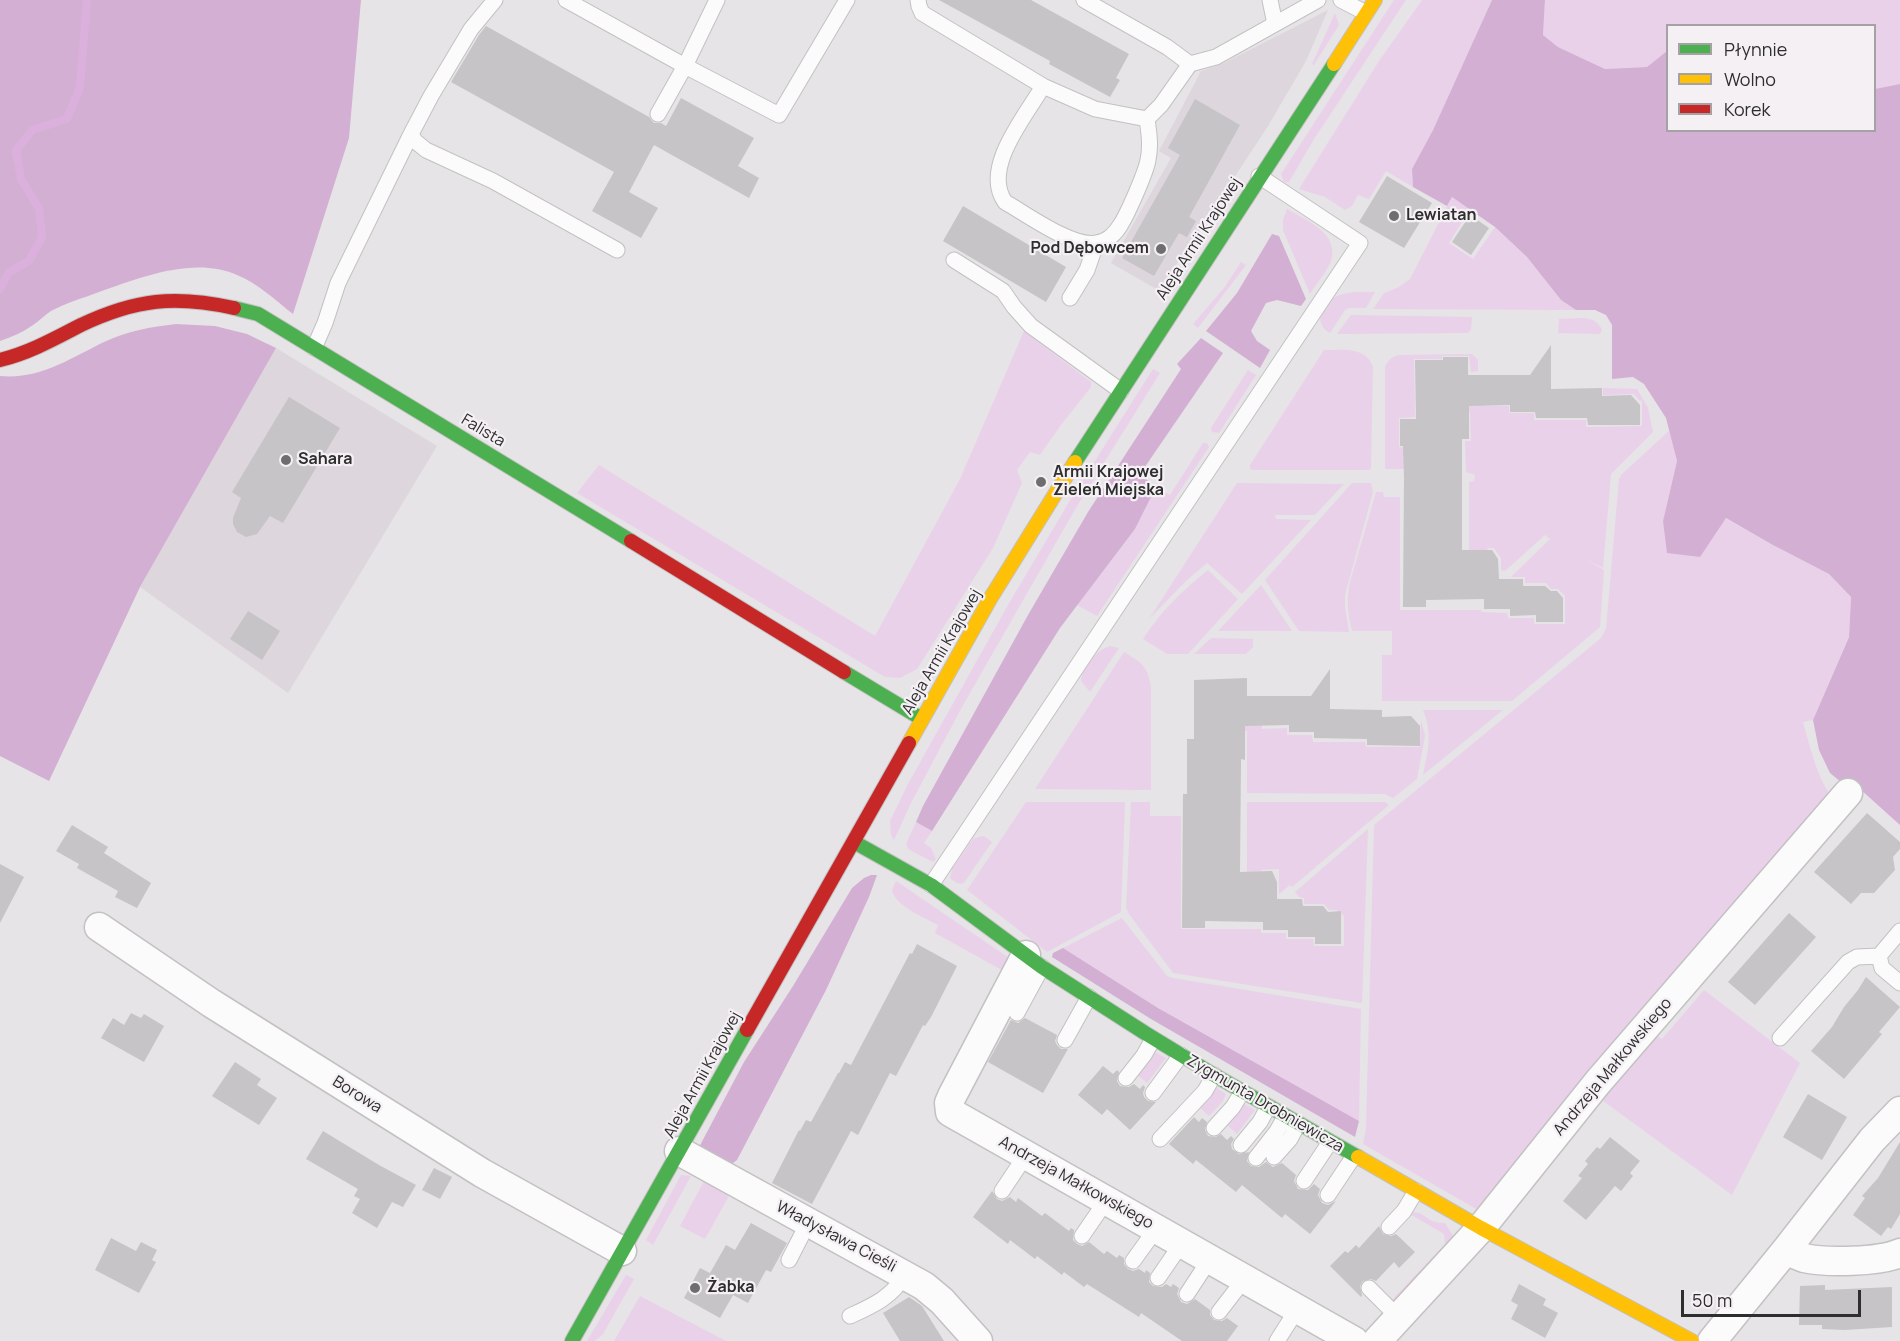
<!DOCTYPE html>
<meta charset="utf-8">
<style>
body{margin:0}
#map{position:relative;width:1900px;height:1341px;overflow:hidden;background:#e6e4e6;font-family:Manrope,sans-serif}
canvas{display:block}
.legend{position:absolute;left:1666px;top:24px;width:210px;height:108px;box-sizing:border-box;background:#f4f0f4;border:2px solid #a5a2a5;margin:0;padding:8px 10px;list-style:none;font-size:18px;color:#2f2e2f}
.legend li{display:flex;align-items:center;gap:12px;height:30px}
.legend b{width:30px;border:2px solid #a5a2a5}
.scale{position:absolute;left:1681px;top:1290px;width:180px;height:27px;box-sizing:border-box;border:3px solid #2f2e2f;border-top:0;padding-left:8px;font-size:18px;line-height:21px;white-space:nowrap;color:#2f2e2f;-webkit-text-stroke:4px #f4f0f4;paint-order:stroke}
</style>
<div id="map">
<canvas width="1900" height="1341"></canvas>
<ul class="legend">
<li><b style="height:8px;background:#4caf50"></b>Płynnie</li>
<li><b style="height:8px;background:#ffc107"></b>Wolno</li>
<li><b style="height:8px;background:#c62828"></b>Korek</li>
</ul>
<div class="scale">50 m</div>
</div>
<script>
const g = document.querySelector('canvas').getContext('2d');
g.lineJoin = 'round';
function fill(path, color) { g.fillStyle = color; g.fill(path, 'evenodd'); }
function strokePath(path, color, width, dash) { g.strokeStyle = color; g.lineWidth = width; g.lineCap = dash ? 'butt' : 'round'; g.setLineDash(dash || []); g.stroke(path); }
function write(font, color, halo, rows, align = 'center') {
  g.font = font + ' Manrope,sans-serif'; g.lineWidth = 4.5; g.setLineDash([]); g.textBaseline = 'middle'; g.strokeStyle = halo; g.fillStyle = color; for (const [text, x, y, turn = 0] of rows) {
    g.save(); g.translate(x, y); g.rotate((+turn || 0) * Math.PI / 180); g.textAlign = isNaN(turn) ? turn : align; if (halo) g.strokeText(text, 0, 0); g.fillText(text, 0, 0); g.restore();
  }
}
fill(new Path2D(`
 M1328,10L1306,61L1268,126L1186,251L1158,290L1111,263L1171,158L1159,151L1201,71L1222,64Z
 M276,348L437,446L288,693L140,587Z`), '#ddd6dc');
fill(new Path2D(`
 M1394,0H1406L1314,139L1289,182H1284L1281,174Z
 M1422,0H1492L1433,130L1412,169L1413,187L1386,171L1369,199L1358,195L1352,206L1345,210L1325,197L1299,189L1379,61Z
 M1545,0H1900V84L1875,89L1874,26H1668L1667,51L1647,67L1605,69L1558,47L1543,35Z
 M1335,13L1339,25L1314,65L1312,64Z
 M1452,197L1470,209L1449,243L1473,259L1495,227L1527,257L1561,300L1576,310L1373,309L1384,293L1399,287L1410,279Z
 M1287,209C1304,219 1337,232 1332,257C1330,268 1316,284 1310,294L1283,230V220Z
 M1241,262L1246,265L1198,328L1193,324L1224,288Z
 M1355,292H1375L1366,308H1349L1345,310L1330,333C1313,324 1321,305 1335,297C1341,294 1348,293 1355,292Z
 M1351,315L1472,317L1471,330L1467,333L1337,334Z
 M1559,319C1574,319 1596,313 1602,330L1600,334L1558,333Z
 M1024,331L1091,382V387L1061,425L1040,455L1030,452L1017,470L1022,483L993,548L917,669L900,678L885,677L577,493L599,465L875,636L960,479Z
 M1324,350C1342,350 1366,346 1373,367L1371,468L1370,470H1252L1250,468V465Z
 M1472,354L1478,360V371L1471,372L1469,356H1442V359H1414L1415,417L1399,418V447L1406,448V469H1385V366C1389,360 1391,357 1399,355Z
 M1153,369L1160,373L1077,506L962,707L911,803L894,840L891,835L890,821L908,784L1008,605L1069,502Z
 M1248,370L1256,375L1219,433L1212,432L1211,428Z
 M1603,388L1637,389L1648,408L1653,432L1611,474L1603,568L1585,559L1604,570L1600,627L1512,701H1382V655H1392V631H1352C1348,614 1346,600 1350,582L1376,492H1383L1384,497H1400V610H1481L1482,612L1507,613L1508,618H1534V624H1565V596L1558,589H1551L1546,583H1525V577H1511L1550,539L1545,535L1505,571L1501,570V558L1494,548H1488L1483,558L1469,557V482L1474,481L1475,475L1466,472L1465,441H1471L1470,411H1464V398H1483L1484,406H1509V413H1534V420H1586V427L1642,426V401L1639,400L1634,394L1603,395Z
 M1670,430L1677,461L1663,521L1714,534L1725,518L1771,544L1829,574L1851,597L1849,636L1813,720L1803,722C1809,743 1818,782 1833,798L1478,1210L1363,1144L1366,1128L1374,825L1601,638L1606,629L1619,479L1622,474Z
 M1203,443H1207L1209,447L1097,616L1077,605L1135,529L1156,487L1170,495Z
 M1237,483L1344,484L1315,515H1275L1276,519L1311,520L1242,594L1207,563L1187,580L1149,619Z
 M1352,483H1371L1373,492L1345,595V607L1349,632L1299,631L1265,580Z
 M1208,570L1238,599L1188,654H1167L1143,639C1160,612 1183,590 1208,570Z
 M1261,585L1292,631H1218Z
 M1211,638L1253,639V647L1246,654H1194Z
 M1110,646L1119,648L1090,692L1081,681C1083,665 1096,651 1110,646Z
 M1124,652C1142,663 1148,666 1151,688V790L1035,789Z
 M1423,710H1503L1423,775C1428,750 1433,734 1423,710Z
 M1241,719H1261L1262,729L1287,728V735H1312L1313,742H1365L1366,747H1420L1421,720L1425,736L1417,779L1393,798L1385,794L1247,793V731H1240Z
 M1026,802H1125L1121,912L1047,952L967,890Z
 M1131,802H1150V816H1181V929H1261V933H1286V939H1313L1314,946H1344V916L1337,910H1329L1324,904H1304V898L1299,897L1295,892L1368,829L1362,1003L1173,973L1129,914L1126,908Z
 M1247,802H1385L1389,805L1292,887L1290,885L1279,894V869L1261,870V890L1247,876Z
 M916,822L932,831L924,843L931,848L936,859L933,862L908,849L906,844Z
 M984,836L992,842L964,883C958,885 955,882 950,878L952,869L973,839L978,837Z
 M896,881L1015,962L1009,974L935,933L938,925C925,918 895,906 892,890Z
 M1122,918L1167,976L1173,978L1361,1009L1359,1121L1158,1008L1063,948Z
 M1704,990L1800,1063L1732,1195L1595,1095L1650,1031L1662,1039Z
 M1153,1051L1166,1058L1147,1083L1136,1074Z
 M1214,1086L1226,1094L1223,1101L1209,1116L1198,1106Z
 M1244,1104L1255,1110L1237,1134L1227,1125Z
 M681,1175L691,1176L653,1245L646,1240Z
 M706,1180L730,1194L705,1239L680,1226L704,1181Z
 M1414,1212C1428,1214 1426,1223 1445,1223L1454,1237L1397,1302L1391,1301L1445,1244L1444,1234L1410,1214Z
 M626,1275L634,1279L603,1334L595,1341H587Z
 M640,1296L726,1341H614Z`), '#ead1ea');
fill(new Path2D(`
 M0,0H361L349,138L293,314C276,301 258,283 237,275C193,256 140,278 99,292C83,298 66,303 51,311C45,315 39,321 33,325C23,332 12,337 0,341Z
 M1492,0H1545L1543,35L1558,47L1605,69L1647,67L1667,51L1668,130H1874L1875,89L1900,84V825L1860,789L1841,782L1830,773L1819,750L1813,720L1849,637L1851,597L1829,574L1771,544L1726,518L1700,557L1667,553L1663,521L1677,461L1666,418L1644,384L1633,377L1612,379V325L1606,315L1595,310H1576L1561,300L1527,257L1495,227L1452,197L1447,206L1413,187L1412,169L1433,130Z
 M1272,234L1279,236L1306,299L1301,306L1277,300L1266,303L1251,331L1257,341L1270,350L1260,368L1206,331L1237,293Z
 M176,324L215,326L247,334L276,348L140,587L49,781L0,756V376C39,380 71,358 104,342C127,331 151,327 176,324Z
 M1201,338L1223,353L1140,474L1156,487L1135,529L1060,628L932,831L916,822L923,806L1028,615L1088,512L1181,369L1177,364Z
 M871,875H877L869,897L826,990L737,1160L729,1166L697,1151L744,1062L793,986L852,888L864,878Z
 M1063,948L1158,1008L1359,1121L1355,1137L1151,1019L1052,957L1053,953Z`), '#d3b0d3');
strokePath(new Path2D(`
 M0,289L9,272L29,261L42,237L39,209L21,179L16,151L32,130L67,119L80,87L87,0`), '#dcb0dc', 8);
fill(new Path2D(`
 M939,0H1031L1129,54L1116,78L1120,80L1110,97L1049,64L1050,61Z
 M486,26L649,117L654,123H661L666,126L681,98L754,138L738,166L759,178L749,198L654,145L629,192L658,208L641,238L592,211L614,172L451,82L479,35Z
 M1195,99L1240,125L1189,217L1196,221L1187,237L1179,233L1154,276L1122,258L1180,155L1168,148Z
 M1387,176L1432,203L1404,248L1359,222Z
 M963,206L1066,267L1046,302L943,241Z
 M1470,215L1489,228L1471,255L1452,242Z
 M1551,345V389L1602,388V396L1631,395L1640,405V425H1588L1587,418H1536L1535,412H1510V405L1469,406V439H1462V550H1492L1498,559L1499,579H1523V586H1545L1551,591H1557L1563,598V622H1536V615L1510,616V609H1484V599L1426,600V607H1403L1404,478L1403,446H1400V419H1416L1415,360H1443V357H1468V375H1530Z
 M289,397L340,428L283,523L270,516L257,534L246,537L237,532L233,524V518L241,498L232,492Z
 M248,611L280,631L262,660L230,639Z
 M1330,669V709L1382,710V717L1411,716L1420,726V746L1367,745V739L1314,738V732H1289V725L1245,726V760L1241,759L1240,872L1272,871L1277,882V899H1302L1303,906H1323L1328,912L1341,911V944H1315V937H1288V930H1263V922L1205,921V928H1182L1183,794H1187V739H1194V680L1247,678V696H1311Z
 M1867,813L1900,842V849L1893,857L1895,870L1885,881L1874,893H1861L1851,904L1814,872Z
 M72,825L108,847L104,853L151,883L137,908L115,897L118,891L77,868L79,864L56,851Z
 M0,864L24,877L0,923Z
 M1789,913L1816,937L1755,1005L1728,982Z
 M917,944L957,966L931,1017L925,1026L923,1025L896,1076L890,1073L858,1135L851,1131L812,1204L772,1183L799,1130L800,1131L806,1120L811,1122L838,1073H839L845,1062L851,1065L910,953L912,954Z
 M1866,977L1900,1007L1879,1032L1882,1034L1844,1079L1811,1051L1832,1027L1844,1007L1858,990Z
 M131,1013L141,1018L144,1014L164,1026L144,1062L101,1038L113,1018L124,1025Z
 M1025,1018L1057,1035L1055,1041L1057,1045L1061,1049H1068L1043,1093L988,1062L1011,1020L1018,1023Z
 M235,1062L261,1079L257,1085L277,1098L259,1125L212,1096Z
 M1103,1066L1113,1074L1117,1070L1119,1072L1117,1081L1120,1086L1129,1087L1134,1084L1140,1089L1143,1085L1145,1087L1143,1093L1144,1097L1148,1101L1156,1102L1130,1130L1107,1109L1102,1115L1078,1095Z
 M1808,1094L1847,1117L1822,1160L1783,1137Z
 M1194,1117L1199,1122L1202,1118L1207,1122L1205,1130L1208,1136L1216,1137L1221,1134L1227,1140L1231,1136L1234,1139L1231,1144L1232,1149L1239,1154L1249,1152L1247,1161L1251,1166L1259,1167L1266,1162L1273,1167L1282,1163L1296,1175L1294,1181L1298,1189L1308,1190L1314,1184L1320,1189L1318,1195L1322,1203L1328,1205L1336,1201L1310,1234L1285,1214L1282,1218L1242,1185L1236,1192L1196,1160L1193,1164L1169,1144Z
 M323,1131L379,1165L416,1185L403,1207L392,1202L377,1228L352,1213L360,1199L354,1196L358,1189L306,1159Z
 M1610,1137L1640,1161L1630,1173L1633,1176L1621,1191L1615,1186L1586,1220L1563,1201L1582,1178L1578,1176L1588,1164L1585,1161L1597,1147L1600,1149Z
 M1900,1142V1214L1891,1229L1888,1227L1881,1236L1853,1215L1865,1198L1862,1196L1878,1178Z
 M434,1168L452,1177L440,1199L422,1190Z
 M992,1191L997,1199L1002,1201L1010,1197L1016,1202L1018,1198L1042,1216L1045,1213L1069,1231L1071,1228L1074,1230L1073,1240L1077,1244L1082,1246L1089,1242L1104,1254L1107,1251L1117,1258L1119,1255L1124,1258V1264L1128,1269L1133,1271L1139,1269L1145,1273L1146,1270L1150,1273L1149,1282L1153,1286L1162,1287L1166,1284L1171,1287L1173,1284L1179,1288L1177,1294L1181,1302L1187,1304L1195,1299L1210,1310V1315L1214,1320L1222,1321L1227,1318L1238,1326L1227,1341H1182L1141,1313L1139,1317L1087,1284L1084,1287L1064,1272L1062,1275L1037,1256L1035,1259L1010,1240L1008,1244L973,1217Z
 M751,1223L787,1243L771,1272L766,1270L748,1303L733,1295L720,1318L684,1298L700,1268L710,1273L726,1245L735,1250Z
 M1379,1226L1383,1234L1391,1236L1396,1234L1415,1252L1399,1268L1394,1262L1376,1281L1371,1279L1363,1281L1360,1286L1362,1295L1361,1297L1330,1266L1345,1251L1348,1253L1356,1245L1359,1248Z
 M111,1238L136,1251L141,1242L157,1250L152,1260L156,1262L139,1293L95,1270Z
 M1519,1284L1546,1299L1543,1305L1558,1313L1545,1338L1511,1319L1518,1305L1511,1301Z
 M1825,1285V1290L1892,1287V1327L1845,1330L1822,1329V1325H1799L1800,1286Z
 M909,1297L922,1306L944,1341H900L883,1313Z`), '#c6c4c6');
const lane = new Path2D(`
 M495,0L471,29L431,96L411,134L415,141L426,150L493,181L617,250
 M566,0L685,66L779,115L847,0
 M918,0L919,6L922,13L1043,86
 M1084,0L1167,47L1190,64
 M1270,0L1275,24
 M1341,0L1366,13
 M1043,86L1095,109L1147,119C1149,133 1151,146 1148,160C1146,172 1128,213 1121,224C1116,233 1107,242 1096,243C1073,248 1026,214 1005,202C981,168 1026,116 1043,86Z
 M658,114L685,66L717,0
 M1147,119L1161,105L1190,64L1216,57L1318,0
 M954,260L1003,291L1014,307L1031,326L1121,391
 M1070,298L1087,270L1096,244
 M314,348L325,323L338,283L411,134
 M931,885L1360,243L1259,176
 M1900,931L1879,956L1882,968L1900,983
 M1017,1013L1042,967
 M1780,1038L1848,962L1857,957L1879,956
 M1065,1040L1089,997
 M1126,1078L1144,1055L1153,1039
 M1153,1093L1181,1055
 M1214,1128L1233,1107L1242,1092
 M1160,1139L1205,1091L1214,1075
 M1241,1145L1260,1122L1268,1107
 M1274,1157L1290,1139L1298,1124
 M1256,1158L1277,1131L1285,1117
 M1304,1181L1330,1142
 M1002,1191L1026,1155
 M1328,1195L1354,1156
 M1389,1227L1404,1211L1416,1191
 M1082,1236L1106,1201
 M789,1260L809,1221
 M1133,1261L1156,1229
 M1158,1278L1182,1243
 M1369,1288L1399,1318
 M1187,1294L1210,1259
 M1219,1312L1236,1290L1243,1278
 M850,1316C872,1306 893,1297 905,1274
 M1277,1341L1298,1308`);
const street = new Path2D(`
 M99,927L211,1003L482,1173L622,1251
 M1026,955L952,1096L949,1103L950,1112L1354,1341
 M679,1151L924,1286L942,1301L978,1341
 M1786,1250C1792,1253 1798,1256 1804,1258C1826,1263 1879,1262 1900,1253
 M1377,1341L1481,1228L1598,1082L1848,793
 M1712,1341L1786,1250L1872,1140L1900,1111`);
const fast = new Path2D(`
 M234,308L258,314L631,541
 M1075,462L1334,64
 M844,672L922,719
 M854,842L931,885L1042,967L1145,1033L1214,1075L1358,1157
 M572,1341L747,1030`);
const slow = new Path2D(`
 M1334,64L1375,0
 M909,743L990,599L1075,462
 M1358,1157L1481,1228L1692,1341`);
const jam = new Path2D(`
 M0,360C29,353 54,339 81,325C136,299 175,295 234,308
 M631,541L844,672
 M747,1030L909,743`);
strokePath(lane, '#c3c1c2', 17);
strokePath(street, '#c3c1c2', 31);
strokePath(fast, '#c3c1c2', 16);
strokePath(slow, '#c3c1c2', 16);
strokePath(jam, '#c3c1c2', 16);
strokePath(lane, '#fbfbfb', 15);
strokePath(street, '#fbfbfb', 28);
strokePath(fast, '#4caf50', 14);
strokePath(slow, '#ffc107', 14);
strokePath(jam, '#c62828', 14);
for (const [x, y, r, color] of [
 [1394,216,6,"#6f6e6f"],
 [1161,249,6,"#6f6e6f"],
 [286,460,6,"#6f6e6f"],
 [1041,482,6,"#6f6e6f"],
 [695,1288,6,"#6f6e6f"]
]) { const dot = new Path2D(); dot.arc(x, y, r, 0, 2 * Math.PI); g.fillStyle = color; g.fill(dot); strokePath(dot, '#f4f0f4', 2); }
write('bold 16px', '#2f2e2f', '#f4f0f4', [
 ["Lewiatan",1406,216],
 ["Pod Dębowcem",1149,249,"right"],
 ["Sahara",298,460],
 ["Armii Krajowej",1053,473],
 ["Zieleń Miejska",1053,491],
 ["Żabka",707,1288]
], 'left');
write('16px', '#2f2e2f', '#f4f0f4', [
 ["Aleja Armii Krajowej",1199,239,-57],
 ["Falista",483,431,31],
 ["Aleja Armii Krajowej",942,652,-60],
 ["Andrzeja Małkowskiego",1613,1067,-50],
 ["Aleja Armii Krajowej",703,1075,-61],
 ["Borowa",357,1095,32],
 ["Zygmunta Drobniewicza",1265,1104,30],
 ["Andrzeja Małkowskiego",1076,1183,29],
 ["Władysława Cieśli",836,1237,28]
]);
</script>
